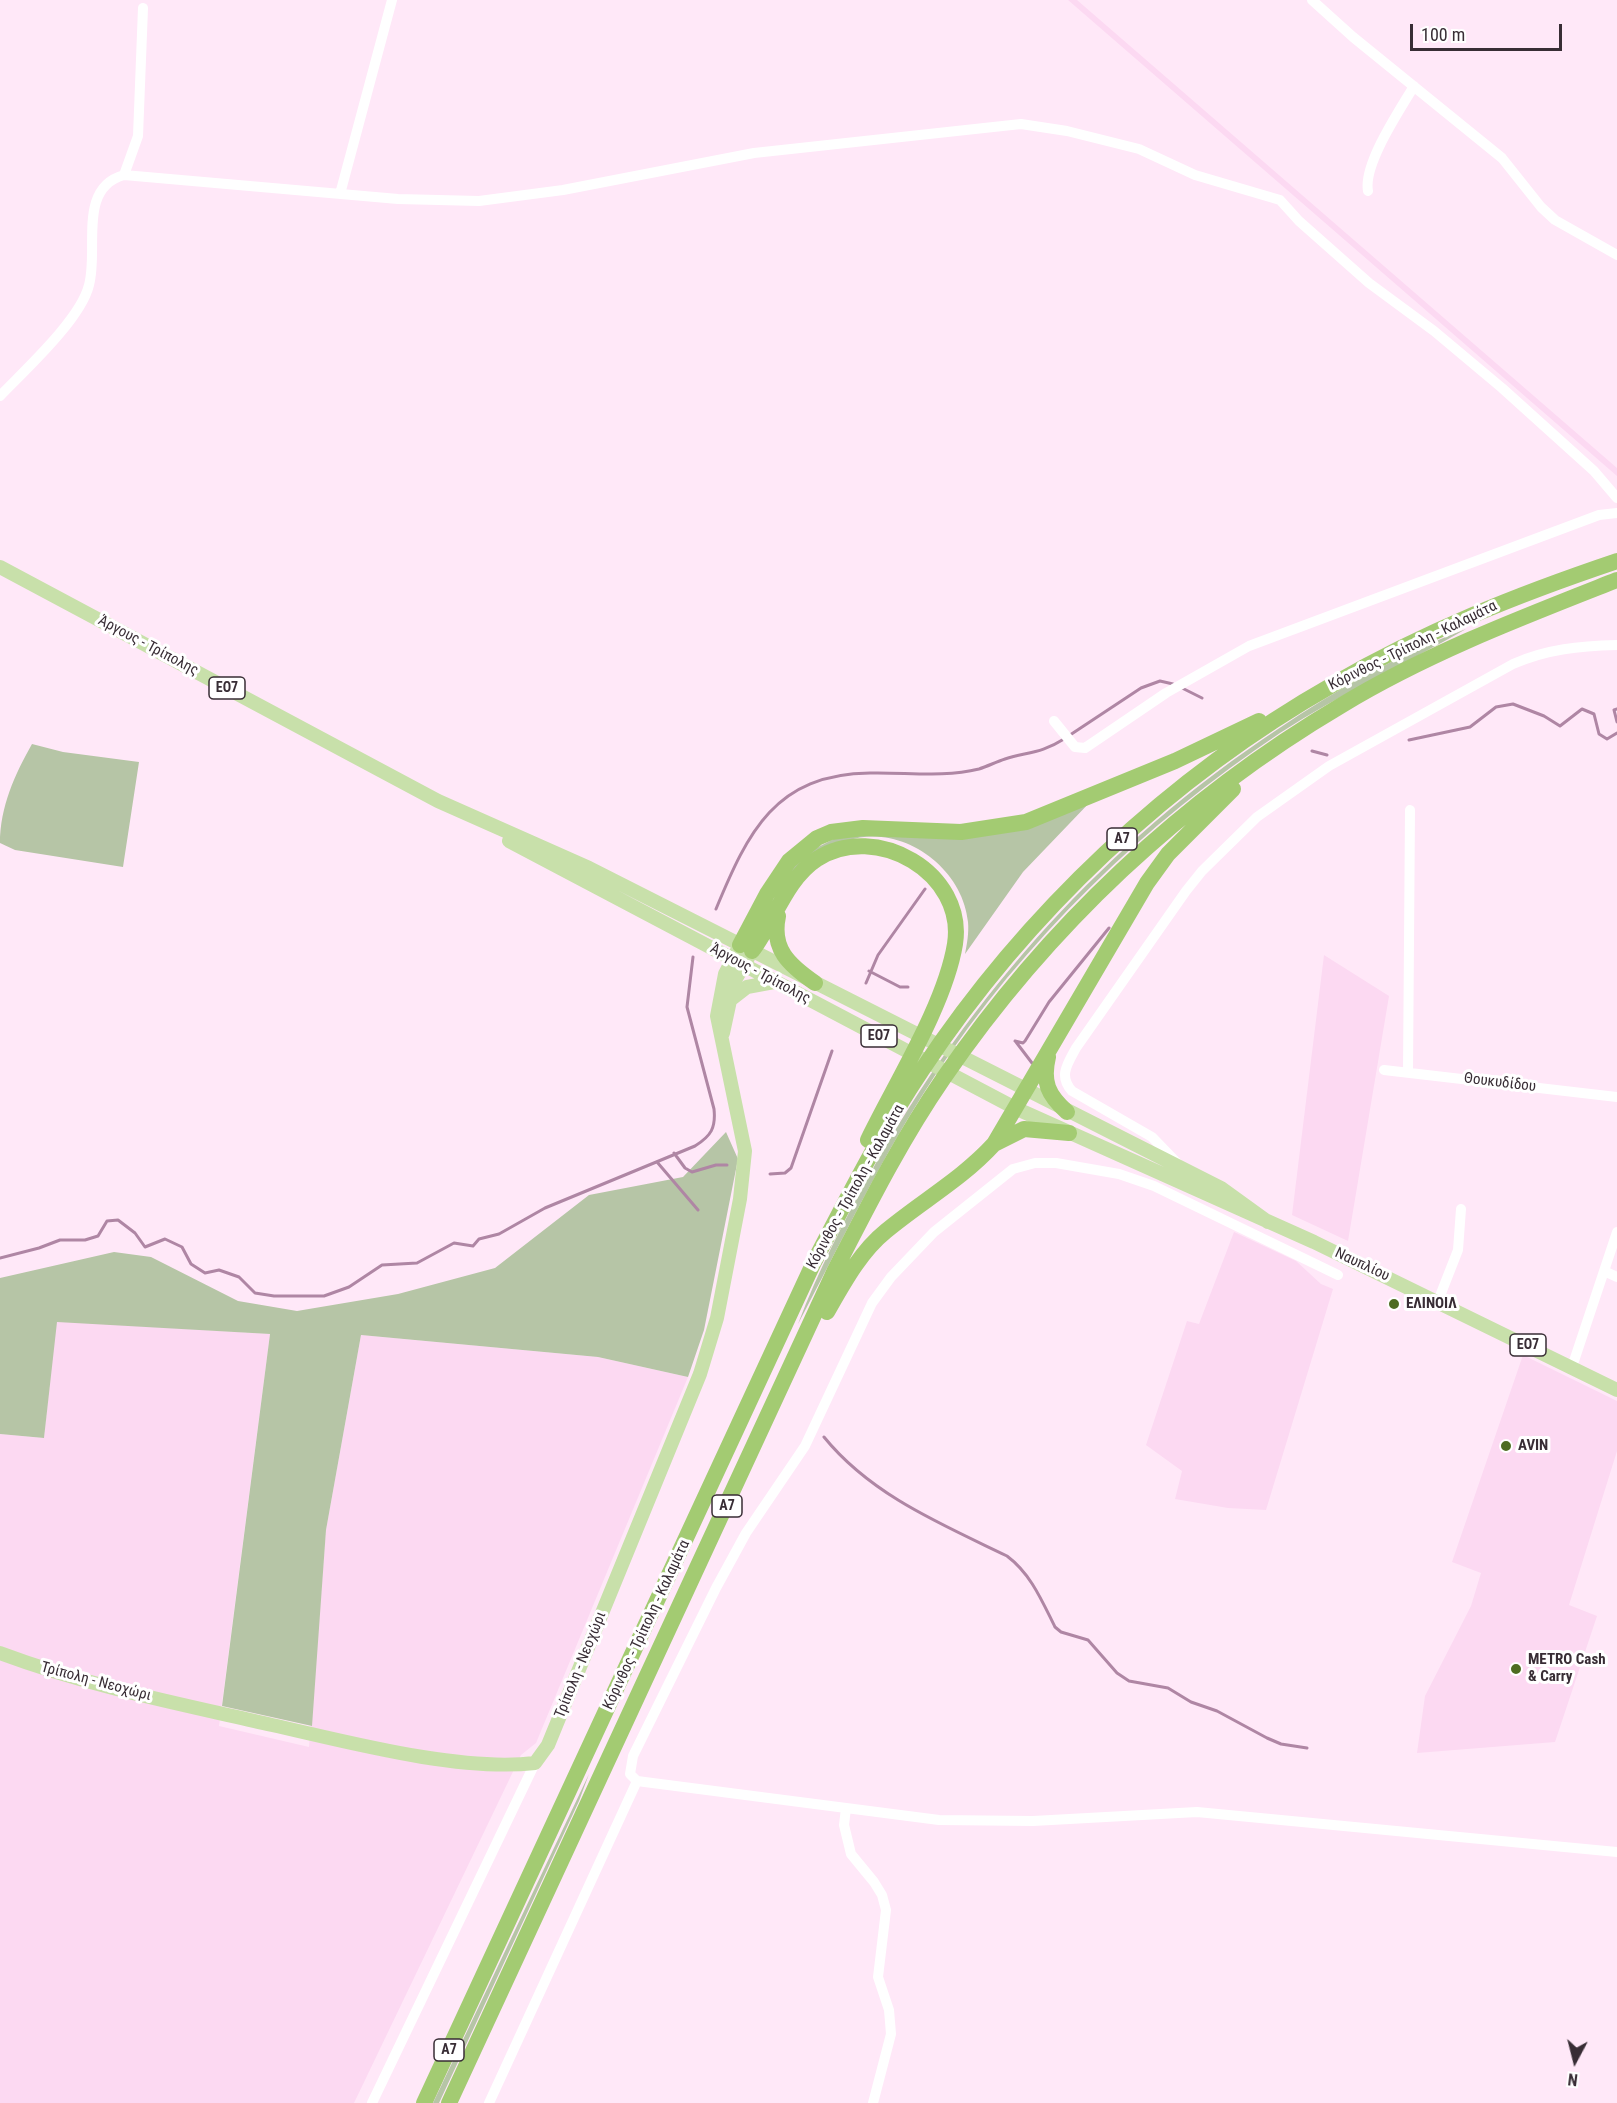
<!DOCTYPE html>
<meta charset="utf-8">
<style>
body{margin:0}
#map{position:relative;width:1617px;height:2103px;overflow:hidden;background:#ffe8f8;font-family:"Roboto Condensed",sans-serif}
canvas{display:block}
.north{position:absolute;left:1545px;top:2031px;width:60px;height:60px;-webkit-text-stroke:4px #fff;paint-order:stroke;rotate:187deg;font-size:16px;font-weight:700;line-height:24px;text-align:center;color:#382d35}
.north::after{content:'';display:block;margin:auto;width:21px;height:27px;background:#382d35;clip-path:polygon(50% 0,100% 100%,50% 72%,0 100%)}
.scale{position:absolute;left:1410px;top:24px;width:152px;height:27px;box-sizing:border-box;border:3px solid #382d35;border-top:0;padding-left:8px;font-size:18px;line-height:21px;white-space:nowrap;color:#382d35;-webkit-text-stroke:4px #fff;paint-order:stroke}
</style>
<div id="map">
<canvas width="1617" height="2103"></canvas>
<div class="north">N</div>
<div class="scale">100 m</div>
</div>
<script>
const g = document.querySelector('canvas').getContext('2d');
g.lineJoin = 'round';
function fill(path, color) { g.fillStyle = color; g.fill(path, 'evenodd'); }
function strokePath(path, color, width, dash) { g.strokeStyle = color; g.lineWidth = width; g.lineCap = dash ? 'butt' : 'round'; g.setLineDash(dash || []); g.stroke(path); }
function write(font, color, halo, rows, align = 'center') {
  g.font = font + ' "Roboto Condensed",sans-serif'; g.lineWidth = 6; g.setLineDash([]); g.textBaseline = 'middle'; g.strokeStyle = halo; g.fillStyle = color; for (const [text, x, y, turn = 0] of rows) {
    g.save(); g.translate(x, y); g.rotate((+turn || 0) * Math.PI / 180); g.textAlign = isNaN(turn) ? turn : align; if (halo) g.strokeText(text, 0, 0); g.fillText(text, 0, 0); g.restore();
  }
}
fill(new Path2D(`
 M1068,0H1077L1617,468V476Z
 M1324,955L1389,996L1348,1241L1292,1215Z
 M1234,1232L1296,1261L1321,1284L1333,1289L1266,1510L1228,1508L1175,1499L1182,1471L1146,1445L1187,1321L1199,1324Z
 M56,1321L270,1334L219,1726L309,1747L326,1530L361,1335L598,1357L688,1377L536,1743L521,1755L354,2103H0V1434L44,1438Z
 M1523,1355L1617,1401V1451L1569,1605L1597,1616L1555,1742L1417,1753L1425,1696L1471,1606L1481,1573L1452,1562Z`), '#fcd9f2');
fill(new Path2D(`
 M1466,629C1405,664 1340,694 1280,733C1145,823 1024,940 934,1077C882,1156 842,1241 798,1324C818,1271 844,1221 871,1172C971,993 1107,842 1278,729C1337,689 1400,654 1466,629Z
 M32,744L63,752L139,762L123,867L15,850L0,843C0,807 15,774 32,744Z
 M1092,800L1023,872L965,954C967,944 969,933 968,922C963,867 900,822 847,841C829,847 789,881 772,894L803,855L847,832L940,834Z
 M726,1132L738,1159L704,1330L688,1377L598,1357L361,1335L326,1530L312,1726L222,1706L270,1334L57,1322L44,1438L0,1434V1278L114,1252L151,1257L238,1301L297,1311L398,1294L495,1268L589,1195L683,1177Z
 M589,1774L579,1801L439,2103H433Z`), '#b6c5a6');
strokePath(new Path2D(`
 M1182,688L1202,698
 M1617,709L1614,710L1617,722
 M1070,735L1141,688L1160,681L1173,684
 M1409,740L1470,727L1496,707L1513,704L1544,716L1560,726L1582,709L1594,714L1599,734L1607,739L1617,733
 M1312,751L1327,755
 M716,909C748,832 775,774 870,773C906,772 943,778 979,769C988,766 996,762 1005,759C1028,752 1042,753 1064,739
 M869,971L900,987H908
 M866,983L878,955L925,889
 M1015,1041L1023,1043L1025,1041L1049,1002L1109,928
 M1016,1042L1032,1063
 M674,1153L685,1168L692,1172L716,1165H727
 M657,1162L698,1210
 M770,1174L785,1173L791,1168L832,1051
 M0,1258L39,1248L60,1240H85L98,1236L107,1221L118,1220L135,1233L145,1247L165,1239L182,1247L191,1264L205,1273L219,1270L239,1277L255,1293L274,1296H324L349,1287L382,1265L417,1263L454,1243L473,1246L479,1239L499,1234L545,1208L695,1146C711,1136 716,1128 714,1109L687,1007L693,957
 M824,1437C871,1495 941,1524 1007,1556C1031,1574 1042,1601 1055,1627L1061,1632L1088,1640L1117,1673L1129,1681L1168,1688L1191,1702L1217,1711L1267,1738L1281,1744L1307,1748`), '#af86a4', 3);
strokePath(new Path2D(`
 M1312,0L1353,37L1502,158L1541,207L1555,220L1617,255
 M124,175L138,136L143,8
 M1368,191C1363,164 1400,110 1414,86
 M340,194L392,0
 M0,396C25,370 81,319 89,285C99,249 77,188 124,175L398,199L479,201L563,190L754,153L1021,124L1067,131L1139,149L1195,175L1280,200L1299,221L1369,283L1434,331L1502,388L1594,471L1617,498
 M1054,721L1075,747L1085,748L1166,693L1249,646L1599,515L1617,513
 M1384,1070L1617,1097
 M1408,1072L1410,810
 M1179,1165L1152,1137L1072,1091C1058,1076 1068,1063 1076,1048L1186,891L1202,871L1257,817L1329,766L1513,664C1547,649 1580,646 1617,645
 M1604,1271L1617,1277
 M1338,1275L1154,1186L1119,1174L1056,1163H1035L1013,1169L934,1232L891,1277L872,1303L805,1446L746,1533L716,1588L633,1756L630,1774L637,1781L939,1820L1033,1821L1197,1812L1617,1852
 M1438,1301L1458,1250L1461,1209
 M1572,1367L1617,1232
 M846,1808L844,1825L851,1854L874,1882L882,1895L886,1910L878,1977L889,2010L891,2034L873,2103
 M372,2103L535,1763
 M489,2103L637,1781`), '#fff', 10);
strokePath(new Path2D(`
 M0,567L438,801L589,868L1221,1188L1268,1222
 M509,841L1015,1108L1314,1242L1617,1390
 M729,1001L747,987L774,982
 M723,1033L734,982L748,958
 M0,1653C88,1686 180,1704 272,1725C348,1742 459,1772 535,1763L548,1745L700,1374L717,1318L740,1199L745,1151L717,1016L725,974L740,945`), '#c8e0aa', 14);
strokePath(new Path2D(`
 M778,916C771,949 789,965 815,983
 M740,945L767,894L789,861L817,838L831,832L863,828L961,832L1026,822L1175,761L1259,721
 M752,951C774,922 786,879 817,859C876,821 966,873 955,944C945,1005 895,1084 868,1140
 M1048,1057C1042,1082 1048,1095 1067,1112
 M994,1144L1024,1129L1069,1133
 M827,1312C843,1284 860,1252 886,1231C922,1201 962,1179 994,1144L1147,883L1168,854L1233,789
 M424,2103L814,1262C848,1197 881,1131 922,1070C1026,913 1170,777 1334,684C1423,632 1519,594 1617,561
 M449,2103L834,1272C868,1206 901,1140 943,1079C1047,927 1183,799 1342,705C1428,653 1523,617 1617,580`), '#a3cb72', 16);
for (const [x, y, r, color] of [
 [1394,1304,6,"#4d6c21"],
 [1506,1446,6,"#4d6c21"],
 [1516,1669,6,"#4d6c21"]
]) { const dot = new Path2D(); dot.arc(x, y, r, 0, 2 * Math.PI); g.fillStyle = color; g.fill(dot); strokePath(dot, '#fff', 2); }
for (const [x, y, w] of [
 [227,688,36],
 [1122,839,30],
 [879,1036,36],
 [1528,1345,36],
 [727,1506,30],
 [449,2050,30]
]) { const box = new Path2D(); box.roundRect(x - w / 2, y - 11, w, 22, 4.5); g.fillStyle = '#fff'; g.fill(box); strokePath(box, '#382d35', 1.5); }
write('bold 14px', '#382d35', null, [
 ["ΕΟ7",227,688],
 ["Α7",1122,839],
 ["ΕΟ7",879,1036],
 ["ΕΟ7",1528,1345],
 ["Α7",727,1506],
 ["Α7",449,2050]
]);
write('15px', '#382d35', '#fff', [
 ["Άργους - Τρίπολης",148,646,28],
 ["Κόρινθος - Τρίπολη - Καλαμάτα",1413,646,-26],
 ["Άργους - Τρίπολης",760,974,28],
 ["Θουκυδίδου",1500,1083,7],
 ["Κόρινθος - Τρίπολη - Καλαμάτα",856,1187,-61],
 ["Ναυπλίου",1362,1265,25],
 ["Κόρινθος - Τρίπολη - Καλαμάτα",647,1625,-65],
 ["Τρίπολη - Νεοχώρι",581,1665,-68],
 ["Τρίπολη - Νεοχώρι",96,1682,15]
]);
write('bold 15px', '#382d35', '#fff', [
 ["ΕΛΙΝΟΙΛ",1406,1304],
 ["AVIN",1518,1446],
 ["METRO Cash",1528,1660],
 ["& Carry",1528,1677]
], 'left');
</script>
